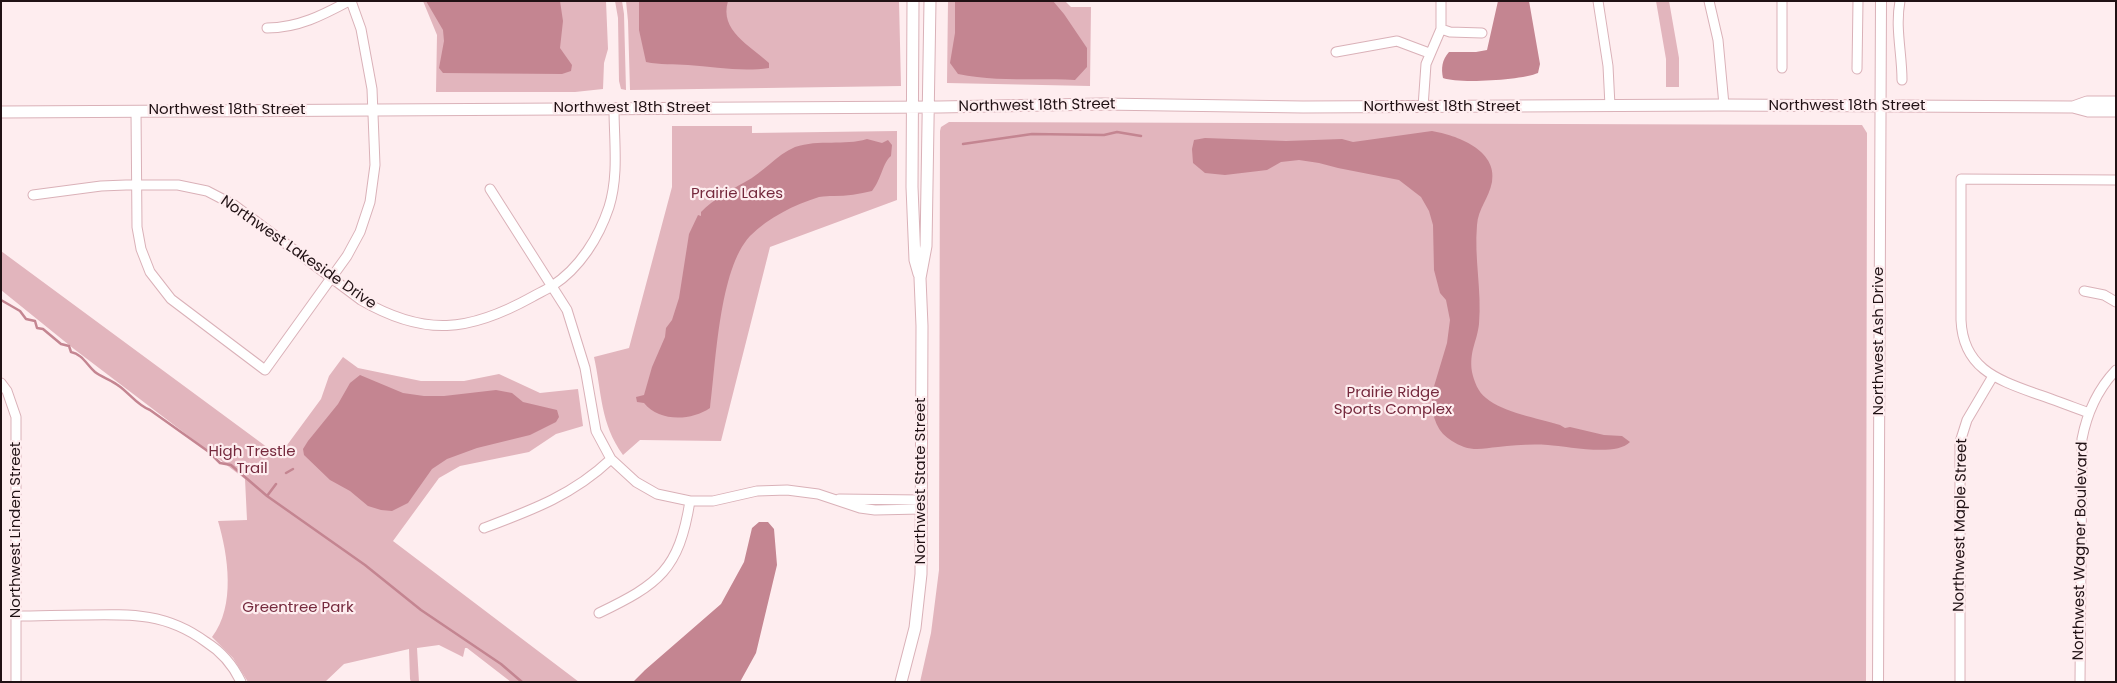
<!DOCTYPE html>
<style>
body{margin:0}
#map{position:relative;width:2117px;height:683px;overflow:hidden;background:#feedef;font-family:Poppins,sans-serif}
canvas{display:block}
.frame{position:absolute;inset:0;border:2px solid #201114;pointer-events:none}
</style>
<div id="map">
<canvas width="2117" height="683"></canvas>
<div class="frame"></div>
</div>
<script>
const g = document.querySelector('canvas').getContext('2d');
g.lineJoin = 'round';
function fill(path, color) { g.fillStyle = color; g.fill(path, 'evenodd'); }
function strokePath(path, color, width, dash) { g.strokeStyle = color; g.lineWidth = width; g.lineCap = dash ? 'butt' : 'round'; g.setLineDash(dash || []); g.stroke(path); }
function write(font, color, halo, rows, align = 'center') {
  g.font = font + ' Poppins,sans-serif'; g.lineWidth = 4.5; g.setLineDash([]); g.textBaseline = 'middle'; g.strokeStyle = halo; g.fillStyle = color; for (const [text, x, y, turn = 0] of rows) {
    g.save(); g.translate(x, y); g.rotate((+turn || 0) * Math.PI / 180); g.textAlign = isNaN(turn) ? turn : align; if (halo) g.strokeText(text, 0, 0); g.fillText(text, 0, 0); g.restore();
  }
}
fill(new Path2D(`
 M423,1H606L608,49L604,63L603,89L575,92H436L437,35Z
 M615,1H622L624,14L626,90L621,89L619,81L618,18Z
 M626,1H899L901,86L630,90L628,21Z
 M948,1H1065L1071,7H1091L1090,86L947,83Z
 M1656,1H1669L1679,58V87H1666V59Z
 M949,122L1862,125L1867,133L1866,682H920L931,633L939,570L940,131L941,127Z
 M672,126H752V133L897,131V200L770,247L721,441L640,440L623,455C600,423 602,393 594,357L629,348L672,187Z
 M1,251L279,456L321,399L329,376L343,357L358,368L421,381H464L499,374L540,393L578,389L583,426L556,434L529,452L460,466L439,478L393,541L579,682H511L467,648H465L463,657L439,645L417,648L419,682H411L410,679L409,649L344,664L325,682H248L233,658L212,637C236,606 228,555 218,521L247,520L245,479L74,349L1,290Z`), '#e2b5bd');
fill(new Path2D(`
 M426,1H560L563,21L560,48L572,65L571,71L562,74L443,73L439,68L444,41L443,30Z
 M639,1H728C719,31 750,45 769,63V68C742,72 715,67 688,65C674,64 660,65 646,62L639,30Z
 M955,1H1053L1064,14L1087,48V67L1075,80C1036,78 996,82 958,74L950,63L955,33Z
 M1498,1H1529L1540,64L1538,73C1522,80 1459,84 1443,78C1441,68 1442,60 1449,52H1476L1487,50Z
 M1432,131C1456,135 1498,150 1492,182C1489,198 1478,209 1477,225C1474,258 1482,291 1479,324C1477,342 1469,351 1472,372C1474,381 1478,392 1486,398C1504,413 1538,418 1560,425L1565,428L1570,427L1604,435L1622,436L1630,442C1616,457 1567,446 1548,445C1532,444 1514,445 1498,447C1486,448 1476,451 1464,447C1446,440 1436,430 1433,412L1435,409L1432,403V393L1447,343L1450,320L1446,300L1440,293L1434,270L1433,225L1429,211L1421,197L1399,180L1338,168L1319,163L1299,160L1281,162L1267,170L1225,175L1205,173L1193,163L1192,149L1194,140L1205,138L1286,141L1342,139L1353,142Z
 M867,139L882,143L888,140L892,145L891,156C883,162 881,180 872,191C860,194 846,196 834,196C828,196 825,196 819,197C794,205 769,217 750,236C719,269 716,363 710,408C691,421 659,422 644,403L637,402L636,397L644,395L652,367L665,337L666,328L672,320L679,298L689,234L698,215L701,216V212C714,199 729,191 745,182C763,173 776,155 795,147C819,139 844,146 867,139Z
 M360,375L403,393L424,396H444L496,390L512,393L523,402L557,410L559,417L556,422L530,435L477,448L447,459L432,469L408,503L392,511L381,510L368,506L350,491L330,480L304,455L303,449L308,441L338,404L350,383Z
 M759,522H768L774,529L777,565L756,653L740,682H633L645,670L721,604L744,562L752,528Z`), '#c48591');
strokePath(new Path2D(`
 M963,144L1032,134L1104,135L1117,132L1141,136
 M1,300L20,311L26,319L35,321L37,328L43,329L61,344L69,346L71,352C82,354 87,365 95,372C101,377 112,380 119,386C129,393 138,406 150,410L209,452L220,463L231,465L267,496L365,565L421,610L501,664L522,682
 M286,473L293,469
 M267,496L276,484`), '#c48591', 2.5);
const minor = new Path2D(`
 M1598,1L1608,66L1610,106
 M1709,1L1718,40L1724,105
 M1900,1C1895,28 1902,53 1902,80
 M267,28C298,28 323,15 349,1
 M1441,29L1450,32L1482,33
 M1336,52L1397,41L1429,53
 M1782,68V1
 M1857,69L1858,1
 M1423,107L1426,64L1441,29V1
 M136,111L137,227L141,249L150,272L171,299L265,370L347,256L360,232L370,202L375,165L372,89L361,29L351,1
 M490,189L567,310L585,368L596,431L611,459L636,482L657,494L690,501H713L757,491L787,490L818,494L860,508L875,510L921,509
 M33,195L101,186L126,185H178L207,191L234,205L361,300C425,337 469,332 532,297C539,293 546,290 552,286C580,268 599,237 609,207C619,175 614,141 614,108
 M2084,291L2104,295L2116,302
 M1,383L7,391L16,417V682
 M2089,413C2070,406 2052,399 2034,393C1995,379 1963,367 1961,320V179L2116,180
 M839,499L921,500
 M484,528C532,510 573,495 611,459
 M599,613C659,584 679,570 690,501
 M16,616C39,616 62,615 85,615C132,614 167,613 206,642C222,652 233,665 241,682
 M1960,682V442L1967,420L1993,376
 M2080,682L2082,439C2087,413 2097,390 2116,370`);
const tertiary = new Path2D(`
 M1878,682L1881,1`);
const secondary = new Path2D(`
 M913,1L912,187L915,260L919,274
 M2073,107L2087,102H2116
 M1,112L939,107L1102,104L1303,107L1724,105L2073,107L2088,111H2116
 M901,682L915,628L921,574L922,326L920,278L926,246L930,1`);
strokePath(minor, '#dab1b8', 11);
strokePath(tertiary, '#dab1b8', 12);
strokePath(secondary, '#dab1b8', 13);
strokePath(minor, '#fff', 9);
strokePath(tertiary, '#fff', 10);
strokePath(secondary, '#fff', 11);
write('15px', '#201114', '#feedef', [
 ["Northwest 18th Street",1037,106,-1],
 ["Northwest 18th Street",1847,106],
 ["Northwest 18th Street",1442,107],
 ["Northwest 18th Street",632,108],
 ["Northwest 18th Street",227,110],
 ["Northwest Lakeside Drive",298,253,35],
 ["Northwest Ash Drive",1879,341,-90],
 ["Northwest State Street",921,481,-90],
 ["Northwest Maple Street",1961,525,-89],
 ["Northwest Linden Street",16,530,-90],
 ["Northwest Wagner Boulevard",2081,551,-89]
]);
write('15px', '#75293d', '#feedef', [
 ["Prairie Lakes",737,194],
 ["Prairie Ridge",1393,393],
 ["Sports Complex",1393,410],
 ["High Trestle",252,452],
 ["Trail",252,469],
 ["Greentree Park",298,608]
]);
</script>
